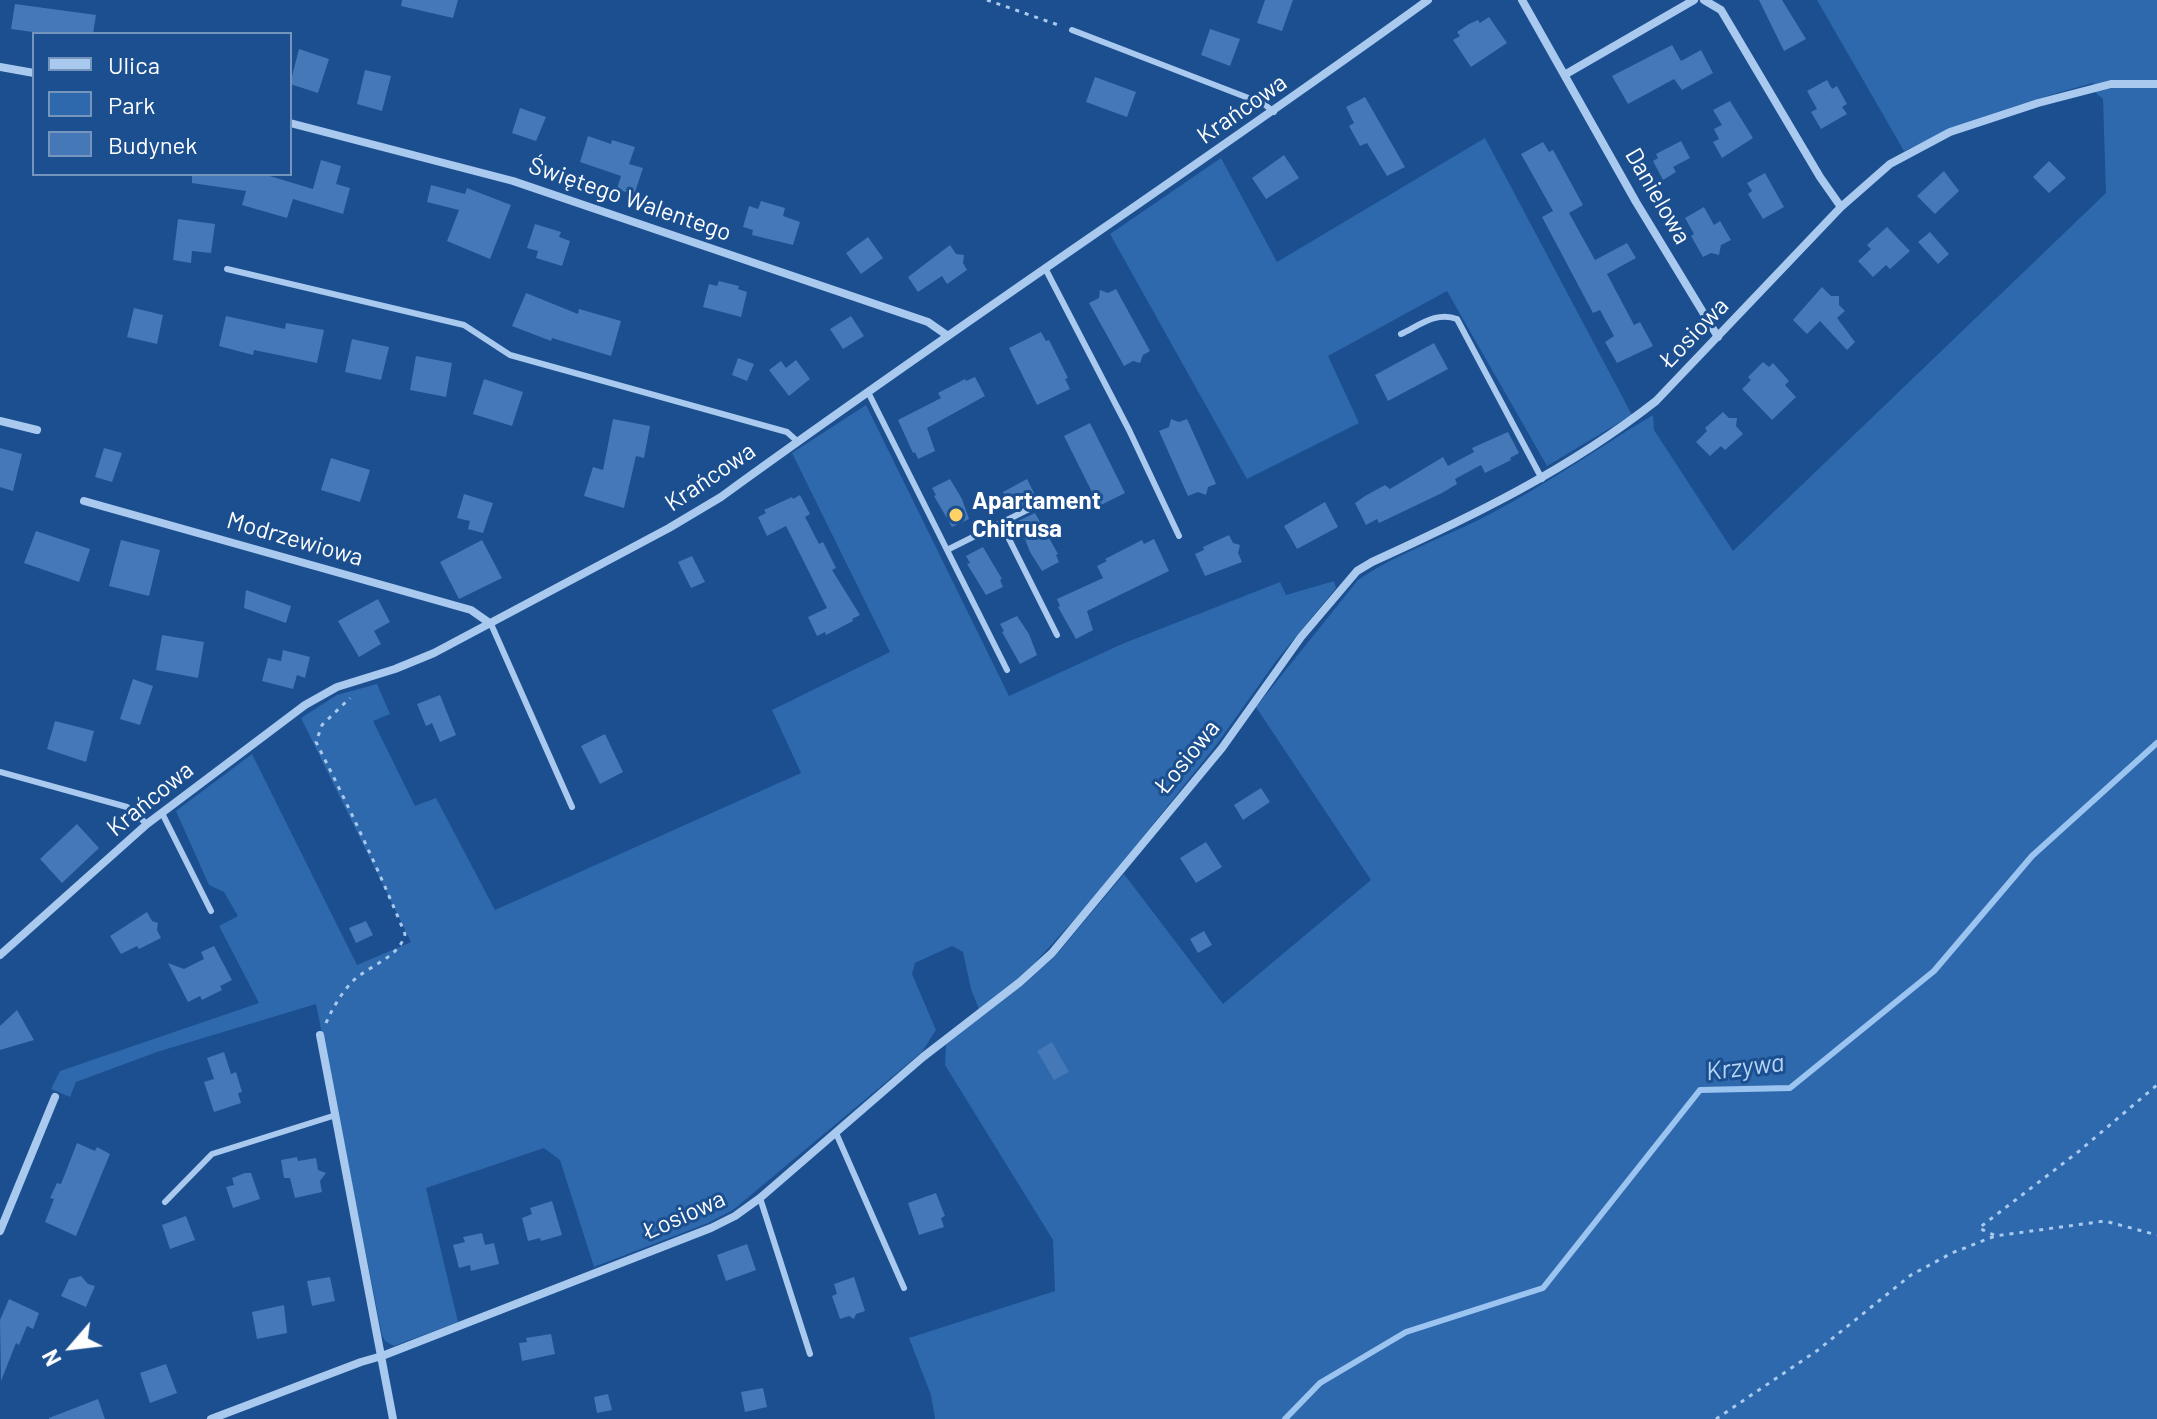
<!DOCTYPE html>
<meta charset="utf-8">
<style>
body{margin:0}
#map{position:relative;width:2157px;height:1419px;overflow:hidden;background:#1b4f8f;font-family:Barlow,sans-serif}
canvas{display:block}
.legend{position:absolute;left:32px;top:32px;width:260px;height:144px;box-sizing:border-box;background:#1b4f8f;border:2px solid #7695bc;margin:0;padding:10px 14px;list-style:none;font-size:24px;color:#fff}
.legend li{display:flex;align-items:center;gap:16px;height:40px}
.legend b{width:40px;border:2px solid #7695bc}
.north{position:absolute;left:32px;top:1307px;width:80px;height:80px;-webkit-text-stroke:6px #1b4f8f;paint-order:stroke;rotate:242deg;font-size:22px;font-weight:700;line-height:32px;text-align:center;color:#fff}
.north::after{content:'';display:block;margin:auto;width:28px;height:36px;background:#fff;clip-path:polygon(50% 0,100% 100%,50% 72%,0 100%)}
</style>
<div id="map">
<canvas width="2157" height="1419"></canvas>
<ul class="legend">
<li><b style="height:10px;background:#a9c9ee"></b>Ulica</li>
<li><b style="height:22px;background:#2e69ad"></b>Park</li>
<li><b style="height:22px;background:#4478b7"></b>Budynek</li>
</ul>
<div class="north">N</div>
</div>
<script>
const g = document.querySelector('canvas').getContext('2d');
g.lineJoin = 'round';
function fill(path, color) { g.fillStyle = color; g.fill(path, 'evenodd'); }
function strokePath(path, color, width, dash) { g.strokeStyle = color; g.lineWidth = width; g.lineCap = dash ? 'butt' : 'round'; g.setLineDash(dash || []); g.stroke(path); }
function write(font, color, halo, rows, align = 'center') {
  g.font = font + ' Barlow,sans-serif'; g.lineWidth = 6; g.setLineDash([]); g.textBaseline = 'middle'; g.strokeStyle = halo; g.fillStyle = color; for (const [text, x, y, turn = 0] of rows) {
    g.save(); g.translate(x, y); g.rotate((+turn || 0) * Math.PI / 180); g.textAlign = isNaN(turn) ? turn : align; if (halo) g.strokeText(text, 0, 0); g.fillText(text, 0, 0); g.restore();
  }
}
fill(new Path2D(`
 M1817,0H2157V1419H935L931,1395L909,1338L1055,1291L1053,1240L945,1065L946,1044L1024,984L1056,955L1124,874L1223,1004L1371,880L1256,707L1358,580C1399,552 1447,537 1490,514C1547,484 1598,448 1653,415L1654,430L1733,551L2106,193L2103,99L2095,92L2093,83C2027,101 1964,121 1904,151Z
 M1485,138L1632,415L1547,466L1447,291L1328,356L1359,423L1247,479L1110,234L1221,158L1277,262Z
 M866,405L1009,696L1122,644L1280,582L1286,595L1334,581L1336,588L1276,661L1217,744L1095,897L1020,979L979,1009L971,989L963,952L952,946L915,963L912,974L936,1030L922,1052L733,1210L708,1223L594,1267L560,1160L544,1148L426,1188L458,1322L394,1346L385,1341L382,1335L316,1004L157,1052L76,1082L70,1097L51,1089L60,1071L259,1003L219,926L238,916L224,892L209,885L176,811L252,754L357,965L411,942L301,718L337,695L377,684L390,714L373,721L415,806L436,798L495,910L801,773L772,710L890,652L792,453Z`), '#2e69ad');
strokePath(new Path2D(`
 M1285,1419L1320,1383L1406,1332L1543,1288L1700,1090L1790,1088L1934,971L2032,856L2157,743`), '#9cc4f0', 6);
fill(new Path2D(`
 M402,0H458L453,18L401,6Z
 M1265,0H1293L1282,31L1257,23Z
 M1759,0H1782L1806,39L1784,51Z
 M15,4L96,15L93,34H47L11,29Z
 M1489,17L1507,43L1471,67L1453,40L1460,36L1457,32L1469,24L1478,20L1480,23Z
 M1210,29L1240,39L1230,66L1201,55Z
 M1672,45L1681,61L1701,50L1713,73L1682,90L1674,79L1628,104L1612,76Z
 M299,49L329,59L318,93L290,84Z
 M365,70L391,76L382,111L357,104Z
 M1095,77L1136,92L1127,117L1086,102Z
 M1827,80L1832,89L1837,86L1847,104L1842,107L1847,114L1821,129L1811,112L1817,109L1807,91Z
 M1365,97L1405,167L1387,176L1367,143L1360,146L1349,126L1354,123L1346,107Z
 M1730,101L1753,138L1722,158L1713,142L1719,139L1714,129L1722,125L1713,110Z
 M520,108L546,117L536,141L512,133Z
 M588,136L611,144L612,140L635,147L629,164L643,168L634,195L617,189L621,176L580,162Z
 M1681,141L1690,158L1673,167L1676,172L1663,180L1653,161L1658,158L1656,154Z
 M1543,142L1549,152L1553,150L1583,205L1569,213L1595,260L1627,243L1636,258L1607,274L1634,325L1640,322L1653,346L1617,363L1605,342L1614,336L1600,310L1593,313L1542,217L1553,211L1521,154Z
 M1284,155L1299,178L1266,199L1252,178Z
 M321,160L341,166L336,184L350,188L343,214L293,199L287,218L242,205L246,191L192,183V174H263L313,189Z
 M2049,161L2066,178L2049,193L2033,177Z
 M1944,171L1959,191L1935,214L1917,196Z
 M1765,173L1784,207L1763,219L1748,194L1752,191L1747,183Z
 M431,185L465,194L467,188L511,205L490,259L447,241L459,210L427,202Z
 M761,201L785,208L783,216L800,222L793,245L752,235L753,230L743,227L749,206L758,209Z
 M1704,207L1714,225L1720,221L1731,240L1721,245L1719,255L1711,253L1703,257L1691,236L1694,234L1685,218Z
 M178,219L215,224L211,253L192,251L191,263L173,260Z
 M535,224L561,232L559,237L570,241L562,266L536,258L538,251L527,248Z
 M1887,227L1910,251L1890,269L1886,265L1873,277L1858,261L1871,249L1867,245Z
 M1930,232L1949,254L1938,264L1918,242Z
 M868,237L883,258L861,274L846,253Z
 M950,245L956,254L964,255L963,263L967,270L947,284L942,276L918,292L908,277Z
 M719,281L739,286L738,289L747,292L741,317L703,307L709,284L717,286Z
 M1822,287L1831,296H1839V305L1845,311L1837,318L1855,342L1847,350L1820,321L1807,334L1793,320Z
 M1116,289L1150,351L1143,355L1140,363L1133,361L1124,366L1089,303L1099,298L1100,290L1108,293Z
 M526,293L578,314L579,309L621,321L611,356L552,338L551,341L512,326Z
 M134,308L163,315L157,344L127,337Z
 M226,316L285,329L286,323L324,330L317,363L254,350L253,355L219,346Z
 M851,316L864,336L843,349L830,329Z
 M1041,332L1046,341L1049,340L1068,378L1065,379L1070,389L1037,405L1009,348Z
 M352,339L389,347L381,380L345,372Z
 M1434,343L1448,369L1388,401L1375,375Z
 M416,356L452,363L446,397L410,390Z
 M738,358L754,364L747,381L732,375Z
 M796,360L810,379L789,396L769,370L781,361L786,368Z
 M1763,362L1769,367L1773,363L1789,381L1785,385L1796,397L1772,420L1742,389L1751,380L1748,377Z
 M975,377L985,396L927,428L935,451L918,459L915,452L913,453L898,420L941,398L938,393L965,379L966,381Z
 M484,379L523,392L512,426L473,414Z
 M1723,412L1729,418H1737L1736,426L1743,434L1725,450L1721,446L1710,456L1696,442L1707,431L1705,428Z
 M613,419L650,426L644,458L636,456L624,508L584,496L593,467L603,470Z
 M1171,419L1179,422L1187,419L1197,441L1216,484L1208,487L1206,495L1198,492L1188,496L1159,431L1169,427Z
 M1090,423L1125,493L1099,506L1064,436Z
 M1508,432L1519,453L1510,458L1511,460L1485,473L1481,465L1455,479L1457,484L1442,493L1379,523L1377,519L1366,525L1355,503L1365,496L1385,485L1390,489L1443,457L1448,466L1474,452L1472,448Z
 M0,448L22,454L13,491L0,487Z
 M104,448L122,453L112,482L95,477Z
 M331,458L370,470L360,502L321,490Z
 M950,479L962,499L969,519L952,527L934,496L936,495L932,488Z
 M1027,479L1035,495L1028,499L1030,502L1012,511L1003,492Z
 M464,494L493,503L483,533L468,529L470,521L457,518Z
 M800,495L810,514L805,517L819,544L823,542L836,568L832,570L860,615L852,619L853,621L826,635L825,632L817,636L808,617L827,608L786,526L767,536L758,517L766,513L764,510L792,497L793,499Z
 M1325,502L1338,527L1297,549L1284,526Z
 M1035,513L1058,554L1056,555L1059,562L1042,571L1030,552L1018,521Z
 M36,531L90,549L79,582L24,563Z
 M1229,535L1233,543L1240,545L1238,553L1242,562L1205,576L1195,554L1204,550L1203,547Z
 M1154,539L1169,571L1087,611L1093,630L1076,639L1058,607L1060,606L1057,599L1103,578L1097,566L1107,561L1105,559L1142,540L1144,544Z
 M121,540L160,550L149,596L109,586Z
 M482,540L502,578L459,599L440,562Z
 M983,547L1002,579L1000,580L1003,587L986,595L967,564L970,563L966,556Z
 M692,556L705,582L691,588L678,562Z
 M246,590L291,606L286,623L244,608Z
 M378,599L390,622L374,631L381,644L359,657L338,621Z
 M1017,616L1029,634L1037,655L1020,664L1002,632L1004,631L1000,624Z
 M162,635L204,642L198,678L156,670Z
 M283,650L310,657L305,678L297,675L293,689L262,681L268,658L281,661Z
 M133,679L153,686L140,725L120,719Z
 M440,695L456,735L440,742L432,723L426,726L417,704Z
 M55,721L94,731L86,762L47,749Z
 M605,734L623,772L600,784L581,746Z
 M1261,788L1270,802L1243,820L1234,805Z
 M77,824L99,848L62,883L40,859Z
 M1206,842L1222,867L1196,883L1180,858Z
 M147,912L152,921L158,923L157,930L161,938L139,949L137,946L121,954L110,936Z
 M366,921L373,935L356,943L349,928Z
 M1204,931L1212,945L1198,953L1190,939Z
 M214,946L232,980L220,986L222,990L202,1000L200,996L188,1002L168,963L184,969L204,959L201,952Z
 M17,1010L34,1040L0,1050V1026Z
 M1052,1042L1069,1072L1054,1080L1037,1051Z
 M224,1052L231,1074L236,1072L242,1092L238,1093L241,1103L214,1112L204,1082L214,1079L207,1058Z
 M77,1143L95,1151L97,1147L110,1154L76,1236L45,1222L54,1199L50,1198L57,1183L61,1184Z
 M297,1157L298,1161L316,1158L318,1170L326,1173L320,1181L322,1192L295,1198L290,1178H284L281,1160Z
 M245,1173H251L260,1199L233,1208L226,1187L234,1185L232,1178Z
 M936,1193L945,1216L941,1218L944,1227L919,1235L908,1203Z
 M552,1201L562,1235L541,1241L540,1238L528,1241L522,1218L532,1214L530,1208Z
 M186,1216L195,1240L170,1249L162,1225Z
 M482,1233L485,1245L494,1243L499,1264L471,1271L470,1265L459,1268L453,1245L465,1242L463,1237Z
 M747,1244L756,1270L726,1281L717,1255Z
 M81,1276L88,1284L95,1286L86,1307L61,1296L69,1279Z
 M330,1277L335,1301L312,1306L307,1281Z
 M854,1277L865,1311L856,1314L854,1319L849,1316L840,1319L832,1296L837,1294L834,1284Z
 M9,1299L39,1313L33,1329L27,1326L19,1345L16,1343L1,1381L0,1320Z
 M284,1305L287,1333L257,1339L252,1312Z
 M551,1334L555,1354L522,1361L519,1343L527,1342L526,1338Z
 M166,1364L177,1393L150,1403L140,1373Z
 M763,1388L767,1407L745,1412L741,1392Z
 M608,1394L612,1410L597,1413L594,1397Z
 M98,1399L105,1419H49V1418Z`), '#4478b7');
strokePath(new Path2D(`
 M987,0L1061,26
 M326,1023C333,1007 342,992 354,980C370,965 400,957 405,934C378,868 348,805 316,742L322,725L350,698
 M1994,1235L1979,1228L2078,1152L2157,1085
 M1716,1419L1818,1350L1911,1275L1952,1253L1995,1236L2105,1221L2157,1235`), '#a9c9ee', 3, [4, 6]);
strokePath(new Path2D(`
 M1072,30L1264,104L1274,112
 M1045,268L1129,430L1179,536
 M227,269L464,325L510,355L787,432L797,441
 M1401,334C1420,325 1437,311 1457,319L1542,479
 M868,392L1007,670
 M1001,523L1057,635
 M947,550L1041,503
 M491,624L572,807
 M0,772L127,807L147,824
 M162,813L211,911
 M836,1133L904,1288
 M760,1198L810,1354
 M165,1202L212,1154L336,1115`), '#a9c9ee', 6);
strokePath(new Path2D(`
 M1522,0L1636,202L1718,337
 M1704,0L1721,10L1820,177L1841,207
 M0,67L34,73
 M1566,74L1694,0
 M290,123L513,181L928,322L948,336
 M0,421L37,430
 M84,501L471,610L491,624
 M0,955L147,824L305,705L337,687L395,669L434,653L669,528L721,497C954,327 1195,169 1428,0
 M320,1035L393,1419
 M0,1231L55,1097
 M211,1419L361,1362L382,1356L711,1228L735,1216L760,1198L923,1057L1020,982L1052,953L1222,748L1301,637L1357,571L1372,562C1473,516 1568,470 1656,401L1841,207L1890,164L1950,132L2038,103L2111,84H2156`), '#a9c9ee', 8);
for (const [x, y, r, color] of [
 [956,515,8,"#ffd166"]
]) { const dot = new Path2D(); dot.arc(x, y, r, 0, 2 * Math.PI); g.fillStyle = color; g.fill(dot); strokePath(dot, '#1b4f8f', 3); }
write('24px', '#fff', '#1b4f8f', [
 ["Krańcowa",1242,109,-35],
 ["Danielowa",1658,196,60],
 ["Świętego Walentego",630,199,19],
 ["Łosiowa",1694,333,-46],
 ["Krańcowa",710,477,-34],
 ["Modrzewiowa",295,539,16],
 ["Łosiowa",1187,757,-51],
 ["Krańcowa",150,799,-39],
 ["Łosiowa",684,1215,-24]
]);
write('bold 24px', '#fff', '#1b4f8f', [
 ["Apartament",972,501],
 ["Chitrusa",972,529]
], 'left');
write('italic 26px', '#b5d3f5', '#1b4f8f', [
 ["Krzywa",1745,1067,-7]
]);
</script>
